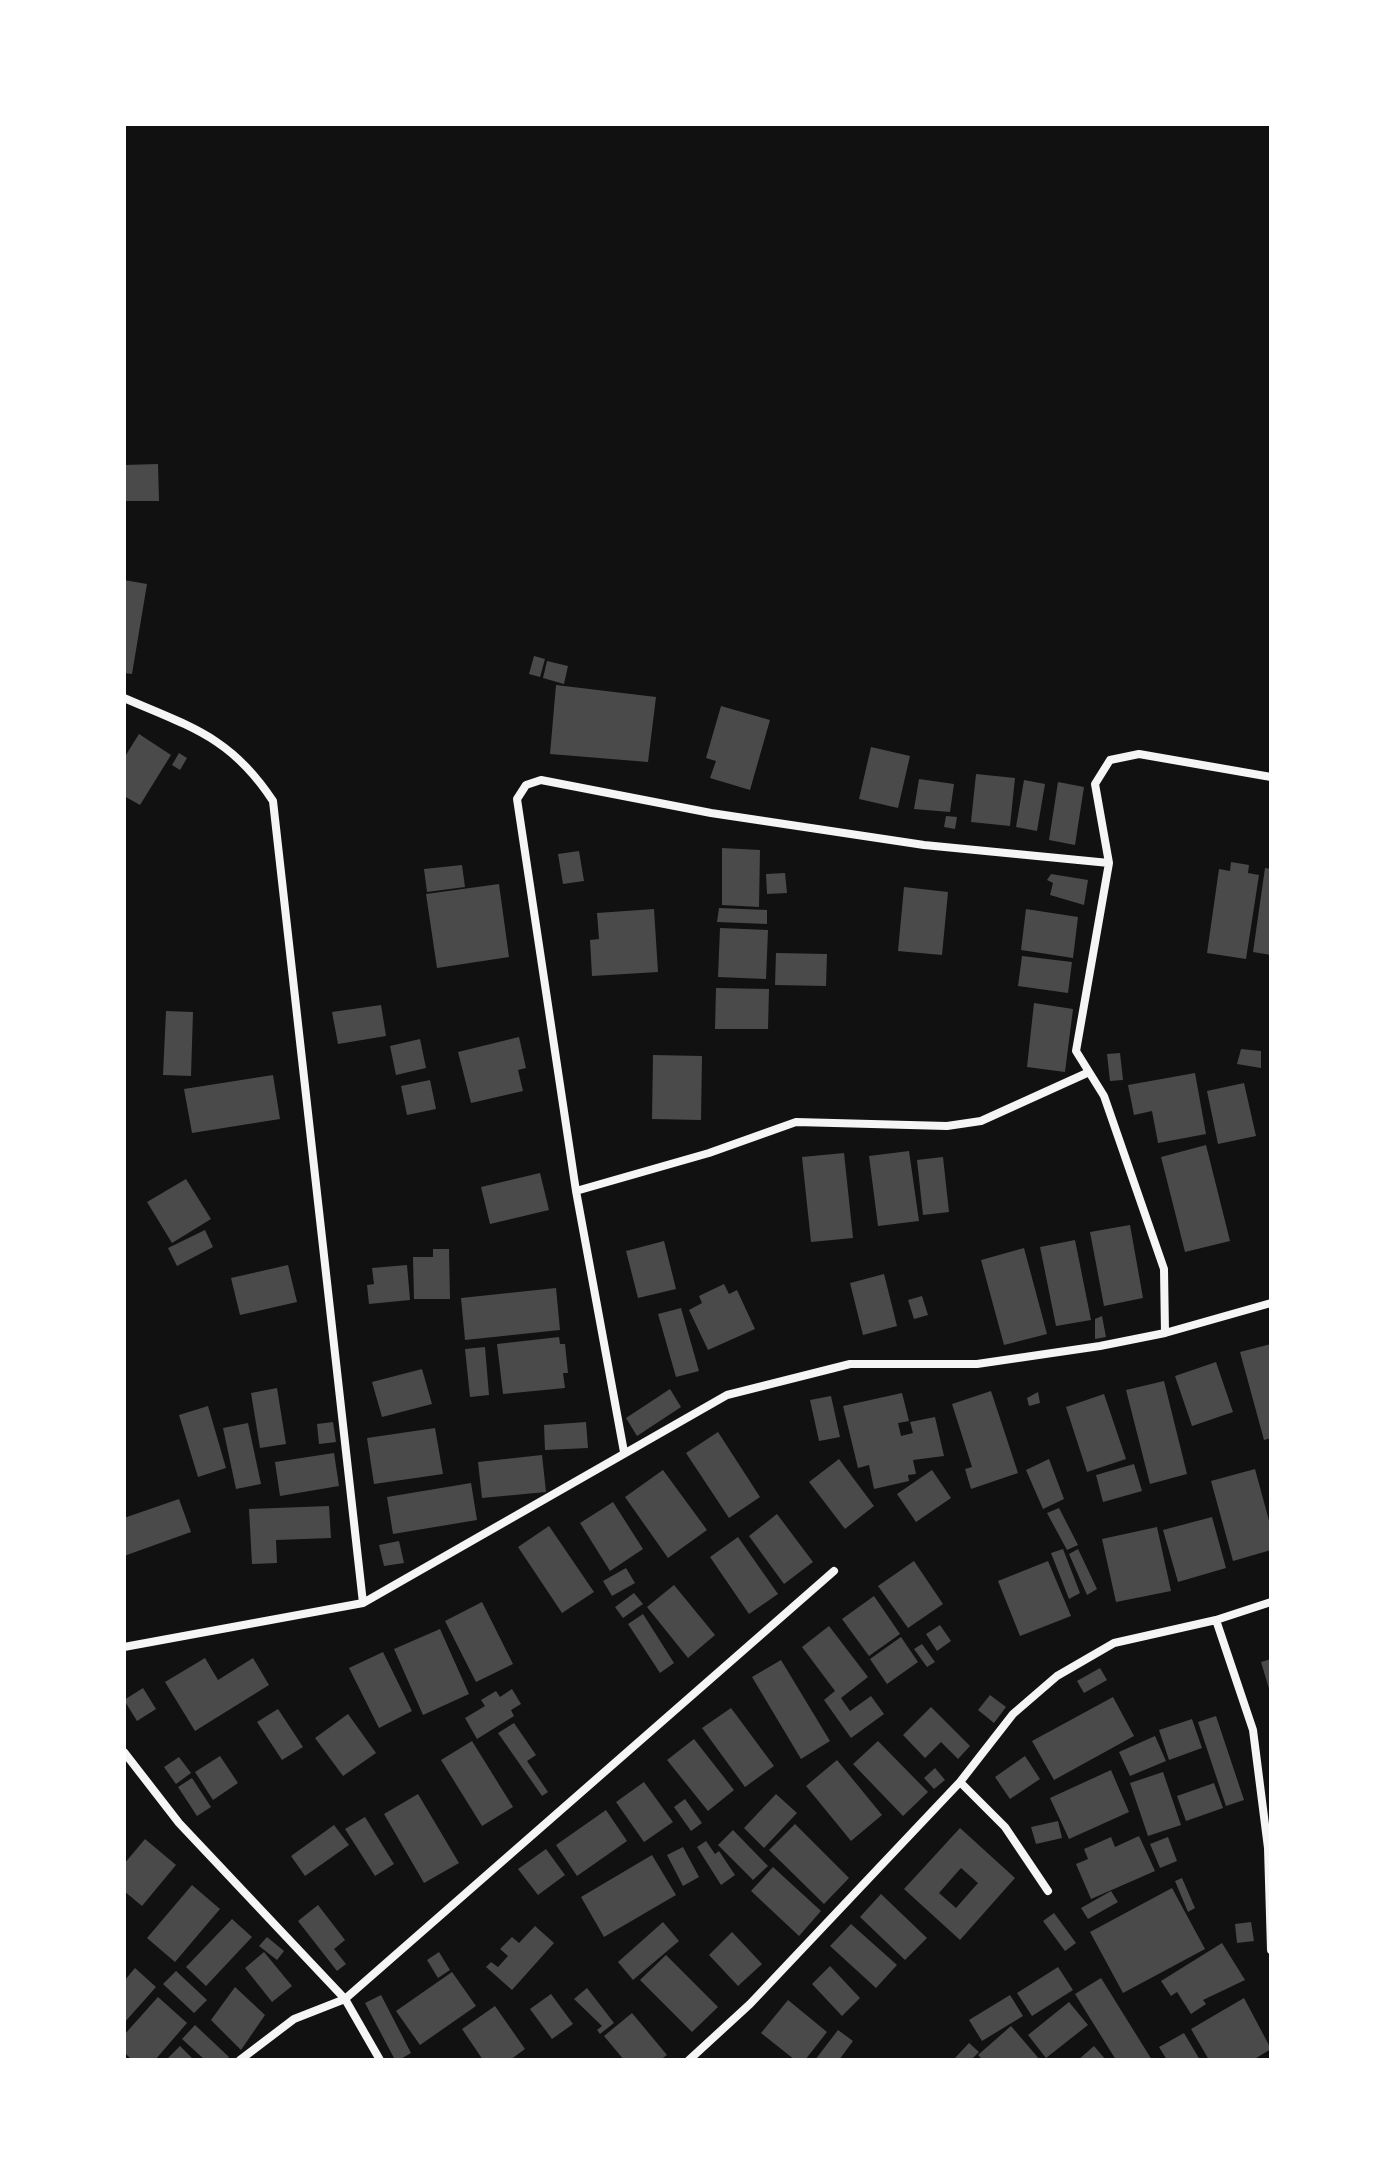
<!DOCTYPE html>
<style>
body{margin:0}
#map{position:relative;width:1395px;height:2184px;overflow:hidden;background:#111;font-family:Lora,serif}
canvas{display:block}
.frame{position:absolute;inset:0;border:126px solid #fff;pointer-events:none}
</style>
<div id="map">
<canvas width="1395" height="2184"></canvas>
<div class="frame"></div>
</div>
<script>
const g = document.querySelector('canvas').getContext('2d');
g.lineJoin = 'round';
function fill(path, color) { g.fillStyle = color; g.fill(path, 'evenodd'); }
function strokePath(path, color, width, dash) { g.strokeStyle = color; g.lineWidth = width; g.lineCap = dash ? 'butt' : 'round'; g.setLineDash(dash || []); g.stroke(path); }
fill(new Path2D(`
 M158,464L159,501H125L124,465Z
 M124,580L147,584L132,674L124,673Z
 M534,656L545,659L540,677L529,674Z
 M547,661L568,666L564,684L543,678Z
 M556,685L656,697L648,762L550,754Z
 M721,706L770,720L750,790L710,778L716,761L706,758Z
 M139,734L171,755L140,805L124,796V758Z
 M871,747L910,756L898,808L859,799Z
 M179,753L187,758L180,770L172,765Z
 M976,774L1015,778L1010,826L971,822Z
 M919,779L954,784L950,812L914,809Z
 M1024,780L1045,784L1037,831L1016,827Z
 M1058,782L1084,787L1075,845L1049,840Z
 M946,816L957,817L955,829L944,827Z
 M722,848L760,850L759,907L722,905Z
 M579,851L584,881L563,884L558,854Z
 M1231,862L1249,865L1248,873L1259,875L1246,959L1207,953L1219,869L1230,871Z
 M462,865L465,887L427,892L424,869Z
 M1265,868L1271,869V955L1253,952Z
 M785,873L787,893L767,894L766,874Z
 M1051,874L1088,880L1084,905L1050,895L1053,883L1047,880Z
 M499,884L509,957L437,968L426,894Z
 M904,887L948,892L942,955L898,951Z
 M719,908L767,910V924L717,922Z
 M654,909L658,972L592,976L590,940L599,939L597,913Z
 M1026,909L1078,917L1073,958L1021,950Z
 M720,928L768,930L766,979L718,977Z
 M776,953L827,954L826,986L775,985Z
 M1022,956L1072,962L1068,993L1018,986Z
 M716,988L769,989L768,1029H715Z
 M1034,1003L1073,1009L1065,1072L1027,1067Z
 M381,1005L386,1036L338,1044L332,1012Z
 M166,1011L193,1012L191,1076L163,1075Z
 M519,1037L526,1068L518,1070L523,1091L471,1103L458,1052Z
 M420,1039L426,1068L396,1075L390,1046Z
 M1241,1049L1261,1051V1068L1237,1064Z
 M1120,1053L1123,1080L1110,1081L1107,1054Z
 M653,1055L702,1056L701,1120L652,1119Z
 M1195,1073L1206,1134L1158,1143L1152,1111L1134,1115L1128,1085Z
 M273,1075L280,1119L192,1133L184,1089Z
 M430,1080L436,1109L407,1115L401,1086Z
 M1244,1083L1256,1136L1218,1144L1207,1091Z
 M1206,1145L1230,1241L1185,1252L1161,1157Z
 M909,1151L919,1221L878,1226L869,1156Z
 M844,1153L853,1238L811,1242L802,1157Z
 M943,1157L949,1212L923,1215L917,1160Z
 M540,1173L549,1210L490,1224L481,1187Z
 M186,1179L211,1219L172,1243L147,1202Z
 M1130,1225L1143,1298L1104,1306L1090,1232Z
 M205,1230L213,1247L177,1266L168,1248Z
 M1075,1240L1091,1320L1056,1326L1040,1247Z
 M664,1241L676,1289L638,1298L626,1251Z
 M1024,1248L1047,1334L1004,1345L981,1260Z
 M433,1249H449L450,1299H414L413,1257H433Z
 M288,1265L297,1302L240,1315L231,1278Z
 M407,1265L410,1300L369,1304L367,1285L374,1284L372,1268Z
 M884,1274L897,1326L863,1335L850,1283Z
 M724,1284L729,1294L737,1290L755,1329L708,1350L689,1310L702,1303L699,1296Z
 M556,1288L560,1330L465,1340L461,1298Z
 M922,1296L928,1315L914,1319L908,1300Z
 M681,1308L699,1371L676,1377L658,1314Z
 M1102,1316L1106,1337L1095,1339V1319Z
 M559,1337L560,1344H565L568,1373H563L565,1388L503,1394L497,1344Z
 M1271,1344V1438L1264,1440L1240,1352Z
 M485,1347L489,1395L470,1397L465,1349Z
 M1216,1362L1233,1412L1192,1426L1175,1376Z
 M422,1369L432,1404L382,1417L372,1382Z
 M1164,1381L1187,1474L1150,1484L1126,1390Z
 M277,1388L286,1444L260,1448L251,1393Z
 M670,1389L681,1407L637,1436L626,1418Z
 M991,1391L1018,1473L971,1489L965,1469L972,1467L952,1404Z
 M1038,1392L1040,1403L1029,1406L1027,1398Z
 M902,1393L909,1421L898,1423L901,1436L913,1433L910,1422L935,1417L944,1456L913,1460L916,1474L908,1475L909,1481L874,1489L869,1465L858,1468L843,1406Z
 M1104,1394L1126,1459L1087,1472L1066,1407Z
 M831,1396L840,1437L819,1441L810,1400Z
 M208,1406L226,1468L198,1477L179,1415Z
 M333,1422L336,1442L319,1444L317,1424Z
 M586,1422L588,1448L545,1450L544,1425Z
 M248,1423L261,1484L236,1489L223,1428Z
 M435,1428L443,1474L374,1484L367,1438Z
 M718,1432L760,1497L729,1518L686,1453Z
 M334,1453L339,1486L280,1496L275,1462Z
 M542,1455L546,1492L482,1498L478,1462Z
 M839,1459L874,1506L845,1529L809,1482Z
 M1049,1459L1064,1499L1043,1509L1026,1470Z
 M1134,1464L1142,1491L1103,1502L1096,1475Z
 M1255,1469L1271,1528V1550L1233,1561L1211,1481Z
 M663,1470L707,1530L668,1558L625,1497Z
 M932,1470L951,1498L916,1522L897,1494Z
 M471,1483L477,1520L393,1534L387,1497Z
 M179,1499L191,1532L124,1556V1518Z
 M613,1502L643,1549L610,1571L580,1523Z
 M329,1506L331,1538L276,1540L277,1563L252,1564L249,1509Z
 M1059,1508L1078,1545L1067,1550L1047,1513Z
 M777,1514L813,1562L784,1584L749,1536Z
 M1212,1517L1226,1568L1178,1582L1163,1530Z
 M549,1526L594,1592L562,1613L518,1547Z
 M1157,1527L1171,1591L1116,1602L1102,1539Z
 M738,1537L778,1594L749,1614L710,1557Z
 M399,1541L404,1563L384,1566L379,1545Z
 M1063,1549L1080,1593L1069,1599L1051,1553Z
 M1078,1549L1097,1589L1087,1595L1069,1554Z
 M914,1561L943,1604L908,1628L878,1586Z
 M1048,1561L1071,1616L1020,1636L998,1581Z
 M626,1568L635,1583L612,1596L603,1581Z
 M674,1585L715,1635L688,1658L647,1607Z
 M634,1593L643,1604L623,1618L615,1607Z
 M874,1596L900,1634L869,1656L842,1619Z
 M482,1602L513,1664L476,1682L445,1621Z
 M643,1614L674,1663L660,1673L628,1624Z
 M940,1625L951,1641L937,1651L926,1634Z
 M829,1626L868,1677L841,1698L850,1711L871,1696L884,1714L851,1738L824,1700L835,1691L802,1647Z
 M440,1629L469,1694L423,1715L394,1649Z
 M901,1637L918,1662L887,1684L870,1659Z
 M922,1644L935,1662L927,1667L914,1649Z
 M383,1652L412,1711L379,1728L349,1668Z
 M205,1658L218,1680L253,1658L269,1685L195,1731L165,1682Z
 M1271,1659V1692H1270L1261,1662Z
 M781,1660L830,1741L801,1759L752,1677Z
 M1100,1668L1107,1680L1084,1693L1077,1681Z
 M143,1688L156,1709L137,1721L124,1700Z
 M512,1689L521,1704L511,1710L514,1716L477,1739L465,1718L485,1706L481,1700L496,1691L500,1697Z
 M990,1695L1006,1707L994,1723L978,1710Z
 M1113,1697L1134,1736L1054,1780L1032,1741Z
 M931,1707L970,1746L958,1759L941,1742L925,1758L903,1735Z
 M731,1708L774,1766L745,1787L702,1728Z
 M278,1709L303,1747L282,1760L257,1722Z
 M348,1714L376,1753L343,1776L315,1738Z
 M1216,1716L1244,1800L1226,1806L1198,1722Z
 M1192,1719L1202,1748L1169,1760L1159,1730Z
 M514,1723L536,1755L527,1761L548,1792L542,1796L498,1733Z
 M1155,1736L1166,1761L1130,1776L1119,1752Z
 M694,1739L734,1790L708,1811L667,1760Z
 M472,1741L513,1807L482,1826L441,1760Z
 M878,1741L928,1792L903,1816L853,1764Z
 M220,1756L238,1783L213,1800L195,1772Z
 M1025,1756L1040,1779L1010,1799L995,1777Z
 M179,1757L191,1773L176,1784L164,1767Z
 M837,1760L882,1815L851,1841L806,1786Z
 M935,1768L945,1780L934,1789L924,1778Z
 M1111,1770L1129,1812L1069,1839L1050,1798Z
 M1163,1772L1181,1825L1148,1836L1130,1783Z
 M192,1778L211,1807L197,1816L178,1787Z
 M644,1782L673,1822L644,1842L616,1802Z
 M1214,1783L1223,1808L1186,1821L1177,1796Z
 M418,1794L459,1863L424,1883L384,1814Z
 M776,1794L797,1813L764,1848L744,1828Z
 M685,1799L702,1823L691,1831L674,1807Z
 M606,1810L627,1841L577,1876L556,1845Z
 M365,1817L394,1864L375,1876L345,1829Z
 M1058,1821L1062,1838L1036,1844L1031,1827Z
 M795,1824L849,1878L824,1904L769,1850Z
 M334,1825L349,1845L305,1876L291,1856Z
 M960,1828L1015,1878L960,1940L904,1889ZM961,1868L978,1883L956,1908L939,1893Z
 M733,1830L768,1866L753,1880L718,1845Z
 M1139,1836L1155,1871L1091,1899L1076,1864L1088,1859L1084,1849L1111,1837L1115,1847Z
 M1168,1837L1177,1861L1160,1868L1150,1844Z
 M145,1839L176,1865L142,1906L124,1891V1864Z
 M706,1841L715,1854L719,1851L735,1875L721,1885L697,1847Z
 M683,1847L699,1877L683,1886L667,1855Z
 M546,1849L565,1875L538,1895L518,1869Z
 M652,1855L676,1895L604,1937L581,1897Z
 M773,1867L821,1911L799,1936L751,1891Z
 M1182,1878L1195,1908L1188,1912L1175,1881Z
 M192,1885L220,1909L175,1962L147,1938Z
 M1172,1888L1205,1949L1123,1993L1090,1932Z
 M1111,1891L1118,1902L1088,1919L1081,1908Z
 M881,1894L927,1938L905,1960L860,1917Z
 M318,1905L345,1940L334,1949L346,1964L337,1971L298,1921Z
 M1054,1913L1076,1943L1065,1951L1043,1921Z
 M232,1919L252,1937L206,1986L186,1967Z
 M663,1922L679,1941L633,1980L618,1962Z
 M1251,1922L1254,1941L1237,1943L1235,1924Z
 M851,1924L897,1965L876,1988L830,1946Z
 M535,1926L554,1943L512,1990L486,1967L491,1962L498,1967L508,1956L500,1949L512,1937L519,1943Z
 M732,1932L762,1964L738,1986L709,1955Z
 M267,1937L284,1951L277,1960L259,1946Z
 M1222,1943L1245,1980L1203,2000L1206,2004L1191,2014L1177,1992L1171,1996L1161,1981Z
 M264,1952L292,1986L272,2002L245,1968Z
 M439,1952L450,1970L438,1978L427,1960Z
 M666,1955L718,2007L692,2032L640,1980Z
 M830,1966L860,1998L842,2016L812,1984Z
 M1058,1967L1073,1990L1032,2016L1017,1993Z
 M135,1968L156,1987L124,2023V1981Z
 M176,1971L207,2000L194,2013L163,1984Z
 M452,1972L476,2006L420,2045L396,2011Z
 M1101,1978L1152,2060H1116L1075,1994Z
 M235,1987L265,2015L241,2050L211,2020Z
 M587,1988L614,2023L600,2034L597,2030L602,2026L574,1999Z
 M551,1994L573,2024L552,2039L530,2009Z
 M381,1995L411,2053L399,2060H395L365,2003Z
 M1010,1995L1023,2016L982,2041L969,2020Z
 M158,1997L187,2023L155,2060H132L124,2052V2035Z
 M1244,1998L1271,2049L1253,2060H1209L1191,2029Z
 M788,2000L827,2032L805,2060H795L761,2033Z
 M1069,2002L1088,2025L1046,2058L1028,2035Z
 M495,2006L525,2049L510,2060H483L462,2029Z
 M632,2013L667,2055L660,2060H624L604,2036Z
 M195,2025L229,2057L226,2060H205L182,2039Z
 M1011,2026L1040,2060H983L978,2055Z
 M838,2030L853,2041L839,2060H815Z
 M1184,2033L1200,2060H1167L1159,2047Z
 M969,2043L979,2052L971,2060H953Z
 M180,2046L194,2060H166Z
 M1094,2046L1106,2060H1078Z`), '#4a4a4a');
strokePath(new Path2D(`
 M124,698C191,727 231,737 273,801L363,1603
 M576,1191L709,1153L796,1122L947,1126L981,1121L1087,1073
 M1165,1333L1164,1269L1104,1096L1076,1051L1109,863L1095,784L1110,760L1139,754L1271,777
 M624,1452L576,1191L517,799L526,785L541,780L711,813L924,845L1109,863
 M1216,1620L1253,1730L1268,1848L1271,1950
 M124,1647L363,1603L727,1395L850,1364H977L1100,1346L1165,1333L1271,1303
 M124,1752L179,1823L345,1999L380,2060
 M960,1782L1005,1827L1048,1891
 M240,2060L294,2019L345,1999L834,1571
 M689,2060L750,2004L960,1782L1013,1714L1057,1676L1114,1643L1216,1620L1271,1602`), '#f5f5f5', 8);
</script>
